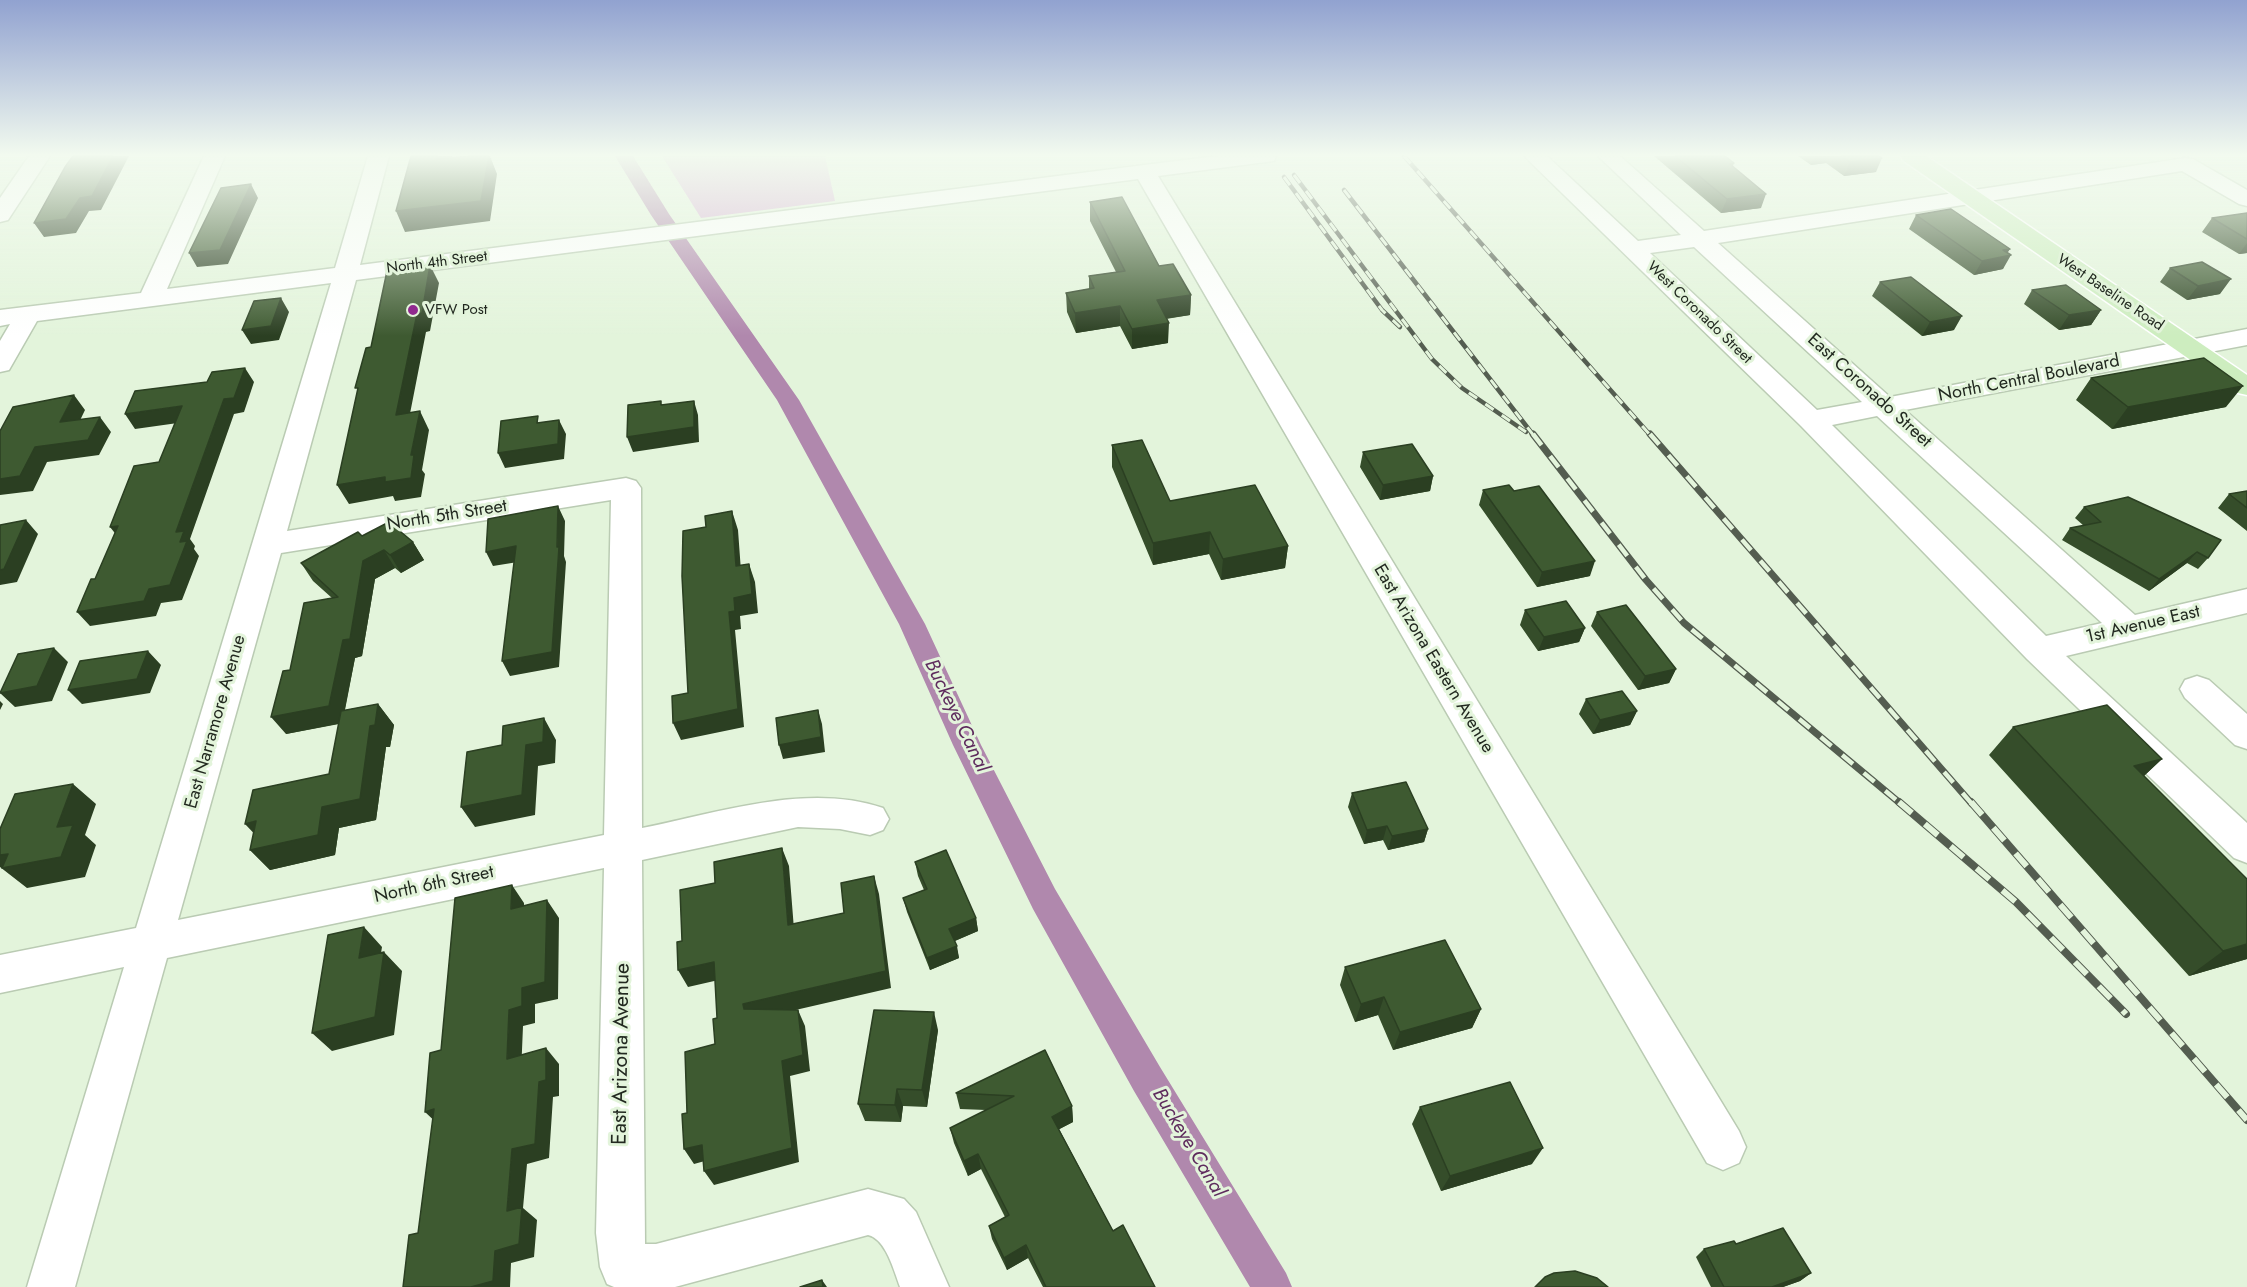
<!DOCTYPE html>
<style>
body{margin:0}
canvas{display:block;background:#e3f4db}
</style>
<canvas width="2247" height="1287"></canvas>
<script>
const g = document.querySelector('canvas').getContext('2d');
g.lineJoin = 'round';
function fill(path, color) { g.fillStyle = color; g.fill(path, 'evenodd'); }
function strokePath(path, color, width, dash) { g.strokeStyle = color; g.lineWidth = width; g.lineCap = dash ? 'butt' : 'round'; g.setLineDash(dash || []); g.stroke(path); }
function write(font, color, halo, rows, align = 'center') {
  g.font = font + ' Jost,sans-serif'; g.lineWidth = 6; g.setLineDash([]); g.textBaseline = 'middle'; g.strokeStyle = halo; g.fillStyle = color; for (const [text, x, y, turn = 0] of rows) {
    g.save(); g.translate(x, y); g.rotate((+turn || 0) * Math.PI / 180); g.textAlign = isNaN(turn) ? turn : align; if (halo) g.strokeText(text, 0, 0); g.fillText(text, 0, 0); g.restore();
  }
}
fill(new Path2D(`
 M662,156H825L835,201L701,218Z`), '#d8b0d5');
fill(new Path2D(`
 M615,156H633L669,214L799,400L925,624L981,745L1055,889L1160,1067L1286,1273L1292,1287H1250L1134,1091L1033,909L953,745L899,624L777,400L651,215Z`), '#b088ad');
const minor = new Path2D(`
 M29,156H50L8,220L0,222V198Z
 M204,156H225L167,289L335,268L368,156H389L360,265L1144,165L1218,156H1276L1274,161L1266,162L1158,176L1739,1131L1746,1147L1739,1163L1723,1170L1707,1163L1138,179L356,280L287,531L626,478L636,481L641,488L642,828C718,813 808,782 883,808L889,819L883,830L870,835L840,829L798,827L642,860L645,1244H656L868,1189L904,1199L916,1212L949,1287H900C894,1271 886,1239 868,1235L675,1287H614L607,1284L600,1267L596,1233L604,868L167,958L75,1287H27L124,967L0,993V955L136,928L331,283L37,321L9,370L0,372V341L10,324L0,326V310L141,293ZM611,500L604,835L178,920L281,553Z
 M1524,156H1547L1638,241L1681,235L1598,156H1620L1704,231L2185,158L2193,159L2247,190V206L2239,204L2182,171L1718,243L1890,397L2247,329V345L1905,410L2135,615L2247,589V613L2066,656L2247,823V863L2234,858L2027,659L1801,426ZM1694,247L1862,402L1817,410L1650,253ZM1877,416L2102,623L2046,636L1832,425Z
 M2197,676L2209,680L2247,714V749L2235,745L2185,698L2180,689L2185,680Z`);
const major = new Path2D(`
 M1901,156H1926L2247,375V395L2238,393L1904,161Z`);
strokePath(minor, '#bacbb3', 3);
strokePath(major, '#fff', 3);
fill(minor, '#fff');
fill(major, '#cdedbf');
const railFar2 = new Path2D(`
 M1404,156L1651,436
 M1294,175L1432,359L1462,388L1526,432
 M1284,177L1382,310L1400,327
 M1344,190L1534,436`);
const railFar1 = new Path2D(`
 M1533,434L1646,580L1684,623L1901,804
 M1650,434L1972,804`);
const rail = new Path2D(`
 M1899,802L2016,902L2126,1014
 M1971,802L2247,1120`);
strokePath(railFar2, '#545d50', 4.5);
strokePath(railFar1, '#545d50', 7);
strokePath(rail, '#545d50', 8);
strokePath(railFar2, '#e3f4db', 3, [10]);
strokePath(railFar1, '#e3f4db', 4.5, [14]);
strokePath(rail, '#e3f4db', 6, [17]);
fill(new Path2D(`
 M1654,156H1725L1734,163L1733,166L1761,208L1721,213Z
 M1798,156H1878L1876,172L1844,176L1826,163L1811,165Z
 M1090,202L1191,295L1190,315L1166,319L1168,343L1132,349L1120,326L1076,333L1067,312L1066,293L1089,289V276L1116,272L1090,221Z
 M2247,213V253L2239,254L2202,232L2212,218Z
 M1916,215L2010,249L2007,253L2003,269L1974,275L1909,229Z
 M2170,268L2220,294L2187,300L2160,282Z
 M1880,282L1954,330L1922,336L1872,296Z
 M2032,290L2101,310L2091,325L2059,330L2024,304Z
 M2091,378L2226,407L2112,429L2076,400Z
 M1112,445L1170,501L1288,546L1285,568L1221,580L1209,554L1153,565L1112,467Z
 M1363,452L1433,476L1430,491L1380,500L1360,467Z
 M1483,490L1590,576L1537,587L1479,505Z
 M2247,491V531L2218,508L2229,494Z
 M2128,497L2208,558L2198,569L2187,563L2149,591L2062,540L2070,528L2084,526L2075,518L2084,507Z
 M362,536L413,542L424,560L401,573L395,568L375,579L362,656L355,658L345,710L378,704L394,725L390,747H386L376,820L339,828L335,855L270,870L250,850L329,774L339,724L286,734L290,670L332,598L313,581L301,563Z
 M1525,610L1585,628L1579,642L1538,651L1520,625Z
 M1597,612L1676,669L1669,683L1638,690L1591,626Z
 M1586,699L1637,711L1630,725L1593,734L1579,714Z
 M2013,727L2162,759L2144,776L2247,959L2189,976L1989,755Z
 M1352,793L1428,829L1424,842L1388,850L1383,840L1364,844L1348,807Z
 M915,862L976,918L978,931L955,941L959,958L930,970L907,912L903,898L924,890L918,876Z
 M1345,967L1481,1009L1472,1028L1393,1050L1378,1015L1355,1022L1340,985Z
 M938,1030L927,1107L903,1106L901,1122L865,1121L858,1104Z
 M1045,1050L1072,1106L1073,1122L1059,1129L1113,1231L1155,1287H1043L1028,1258L1007,1270L992,1239L989,1226L1005,1217L981,1169L968,1176L954,1143L950,1128L986,1110L960,1109L956,1093Z
 M1420,1107L1532,1164L1441,1191L1412,1124Z
 M1736,1244L1811,1273L1800,1281L1783,1287H1711L1696,1257L1704,1249Z`), '#354d2a');
fill(new Path2D(`
 M113,156H129L101,210L89,211L76,233L44,237L34,223L80,198Z
 M438,156H452L446,180L437,159Z
 M489,156H490L497,174L490,221L405,232L396,211Z
 M1815,156H1829L1826,163L1811,165Z
 M1882,158L1876,172L1844,176L1850,162Z
 M251,184L258,198L228,264L197,267L189,253Z
 M1766,194L1761,208L1721,213L1727,199Z
 M2247,243V253L2239,254Z
 M2010,249L2005,256L2011,255L2003,269L1974,275L1982,261L2003,250Z
 M430,265L439,283L430,331L426,332L406,434L396,415L417,314Z
 M2231,279L2220,294L2187,300L2198,286Z
 M1191,295L1190,315L1156,320L1157,300Z
 M281,298L289,312L279,340L251,344L242,330Z
 M1120,306V326L1076,333L1075,313Z
 M2101,310L2091,325L2059,330L2069,315Z
 M1962,316L1954,330L1922,336L1930,322Z
 M1169,323L1168,343L1132,349V329Z
 M245,368L254,382L244,412L234,414L190,539L195,546L194,549L199,556L182,600L161,603L156,616L90,626L77,612L149,589L180,542L176,532L224,399Z
 M2243,386L2226,407L2112,429L2128,407Z
 M74,395L85,410L72,437L60,422Z
 M694,401L698,415L699,442L633,452L627,437Z
 M182,406L192,421L135,429L125,414Z
 M420,411L429,430L422,470L425,474L421,497L395,501L393,496L349,504L337,485L411,455Z
 M100,417L111,432L99,455L47,462L33,491L0,495V479L35,447Z
 M559,420L566,434L564,459L505,468L498,453Z
 M1433,476L1430,491L1380,500L1383,485Z
 M558,506L565,521L564,556L566,562L559,667L510,676L502,661L557,547Z
 M732,511L738,530L742,585L736,566Z
 M26,520L38,534L17,582L0,585V570Z
 M118,526L122,542L110,527Z
 M1210,532L1209,554L1153,565V543Z
 M413,542L424,560L401,573L390,555Z
 M516,546L524,561L493,566L486,552Z
 M1288,546L1285,568L1221,580L1223,559Z
 M384,550L395,568L375,579L362,656L355,658L342,723L286,734L271,717L343,640L363,561Z
 M2197,552L2187,563L2149,591L2159,579Z
 M1595,561L1590,576L1537,587L1542,572Z
 M749,564L755,582L758,613L740,616L741,629L735,630L744,727L681,740L673,723L729,612L734,598Z
 M1585,628L1579,642L1538,651L1544,637Z
 M54,648L68,662L52,701L15,707L0,693Z
 M148,651L161,665L150,693L82,704L68,690Z
 M1676,669L1669,683L1638,690L1645,676Z
 M0,701L3,704L0,710Z
 M378,704L394,725L390,747H386L376,820L339,828L335,855L270,870L250,850L322,807L370,726Z
 M818,710L822,724L825,752L783,759L779,745Z
 M1637,711L1630,725L1593,734L1600,720Z
 M544,718L556,740L555,763L538,766L535,815L475,827L461,807L526,745Z
 M2162,759L2133,786L2134,766Z
 M73,784L96,804L85,835L96,845L85,877L27,888L0,867V855L57,827Z
 M256,821L264,844L245,824Z
 M1387,826L1383,840L1364,844L1367,830Z
 M1428,829L1424,842L1388,850L1392,836Z
 M782,848L789,866L795,942L788,925Z
 M874,876L879,894L891,988L752,1020L744,1009L743,1004L886,971Z
 M512,885L524,903V926L511,909Z
 M547,900L559,918L558,999L535,1004V1023L523,1026L521,1074L507,1059L509,1010L522,988Z
 M976,918L978,931L952,942L949,929Z
 M364,927L382,947L377,977L359,958Z
 M2247,944V959L2189,976L2223,951Z
 M957,946L959,958L930,970L927,958Z
 M384,952L402,971L394,1035L332,1051L312,1033Z
 M714,962L723,979L688,987L678,970Z
 M1384,997L1378,1015L1355,1022L1361,1004Z
 M1481,1009L1472,1028L1393,1050L1400,1032Z
 M798,1010L805,1026L810,1071L790,1076L799,1162L714,1185L704,1171L782,1061Z
 M934,1012L938,1030L927,1107L922,1090Z
 M546,1048L559,1064V1096L553,1097L549,1158L527,1164L523,1208L537,1220L534,1257L511,1263L510,1287H471L495,1251L507,1211L512,1149L539,1082Z
 M897,1089L903,1106L901,1122L895,1105Z
 M1072,1106L1073,1122L1054,1132L1052,1117Z
 M434,1109L441,1127L425,1112Z
 M702,1145L712,1159L694,1164L684,1149Z
 M1543,1148L1532,1164L1441,1191L1450,1176Z
 M978,1154L981,1169L968,1176L964,1161Z
 M1026,1245L1028,1258L1007,1270L1004,1258Z
 M1811,1273L1800,1281L1783,1287H1772Z
 M822,1280L827,1287H823Z`), '#2b3f22');
const building = new Path2D(`
 M73,156H113L92,196L80,198L66,219L34,223L65,167Z
 M411,156H438L437,159L470,156H489L481,201L396,211Z
 M1675,156H1725L1734,163L1730,164L1766,194L1727,199Z
 M1841,156H1878L1882,158L1850,162Z
 M251,184L220,250L189,253L221,188Z
 M1122,197L1159,266L1173,264L1191,295L1157,300L1169,323L1132,329L1120,306L1075,313L1066,293L1094,288L1089,276L1125,271L1090,202Z
 M1951,209L2010,249L2003,250L2011,255L1982,261L1916,215Z
 M2247,213V239L2212,218Z
 M2202,262L2231,279L2198,286L2170,268Z
 M430,265L422,313L417,314L396,415L420,411L411,455H414L411,478L385,482V477L337,485L358,388H355L366,348L371,347L387,271Z
 M1911,277L1962,316L1930,322L1880,282Z
 M2066,285L2101,310L2069,315L2032,290Z
 M281,298L271,326L242,330L254,301Z
 M2204,358L2243,386L2128,407L2091,378Z
 M245,368L234,398L224,399L176,532L184,531L180,542L187,541L170,585L149,589L144,601L77,612L91,579H95L118,526L110,527L134,466L159,462L182,406L125,414L135,391L207,382L212,372Z
 M74,395L60,422L100,417L88,440L35,447L20,476L0,479V431L13,407Z
 M661,401V405L694,401V427L627,437L628,405Z
 M538,416L537,423L559,420L558,444L498,453L501,421Z
 M1142,440L1170,501L1255,485L1288,546L1223,559L1210,532L1153,543L1112,445Z
 M1412,444L1433,476L1383,485L1363,452Z
 M1509,485L1514,491L1539,486L1595,561L1542,572L1483,490Z
 M2247,491V508L2229,494Z
 M2128,497L2221,540L2208,558L2197,552L2159,579L2070,528L2101,522L2084,507Z
 M558,506L557,547H559L552,652L502,661L516,546L486,552L488,519Z
 M732,511L736,566L749,564L752,594L734,598L735,611L729,612L738,709L673,723L672,696L688,693L682,576L683,531L706,527L705,516Z
 M26,520L4,569L0,570V525Z
 M389,522L413,542L390,555L384,550L363,561L350,639L343,640L329,706L271,717L283,671L290,670L304,603L338,597L301,563L358,532L362,536Z
 M1566,601L1585,628L1544,637L1525,610Z
 M1626,605L1676,669L1645,676L1597,612Z
 M54,648L37,686L0,693L18,654Z
 M148,651L137,679L68,690L80,661Z
 M1622,691L1637,711L1600,720L1586,699Z
 M378,704L375,725L370,726L360,799L322,807L318,835L250,850L256,821L245,824L253,790L329,774L341,711Z
 M2107,705L2162,759L2134,766L2247,879V944L2223,951L2013,727Z
 M818,710L821,737L779,745L776,718Z
 M544,718L543,742L526,745L522,795L461,807L467,752L502,745L503,726Z
 M1406,782L1428,829L1392,836L1387,826L1367,830L1352,793Z
 M73,784L57,827L73,825L61,857L2,868L8,854L0,855V829L15,794Z
 M782,848L788,925L844,913L841,883L874,876L886,971L743,1004L744,1009L798,1010L803,1055L782,1061L792,1148L704,1171L702,1145L684,1149L682,1114L687,1113L685,1052L715,1044L713,1019L717,1018L714,962L678,970L677,942L682,941L680,890L715,883L714,862Z
 M946,850L976,918L949,929L957,946L927,958L903,898L927,889L915,862Z
 M512,885L511,909L547,900L545,982L522,988V1006L509,1010L507,1059L546,1048V1080L539,1082L535,1144L512,1149L507,1211L522,1207L519,1244L495,1251L493,1281L471,1287H403L409,1235L418,1233L434,1109L425,1112L430,1053L441,1050L455,898Z
 M364,927L359,958L384,952L375,1017L312,1033L328,935Z
 M1445,940L1481,1009L1400,1032L1384,997L1361,1004L1345,967Z
 M874,1010L934,1012L922,1090L897,1089L895,1105L858,1104Z
 M1045,1050L1072,1106L1052,1117L1113,1231L1123,1225L1155,1287H1046L1026,1245L1004,1258L989,1226L1009,1215L978,1154L964,1161L950,1128L1014,1096L956,1093Z
 M1510,1082L1543,1148L1450,1176L1420,1107Z
 M1783,1228L1811,1273L1772,1287H1724L1704,1249L1734,1241L1736,1244Z
 M1575,1271L1597,1278L1608,1287H1535L1545,1277L1554,1273Z
 M822,1280L823,1287H800Z`);
fill(building, '#3e5a31');
strokePath(building, '#2b3f22', 1.5);
const sky = g.createLinearGradient(0, 0, 0, 336);
sky.addColorStop(0, '#91a2d0');
sky.addColorStop(0.46, '#f2faef');
sky.addColorStop(1, '#f2faef00');
g.fillStyle = sky;
g.fillRect(0, 0, 2247, 336);
for (const [x, y, r, color] of [
 [413,310,6,"#912a8f"]
]) { const dot = new Path2D(); dot.arc(x, y, r, 0, 2 * Math.PI); g.fillStyle = color; g.fill(dot); strokePath(dot, '#e3f4db', 2); }
write('15px', '#222920', '#e3f4db', [
 ["North 4th Street",437,263,-7],
 ["West Baseline Road",2110,293,34],
 ["West Coronado Street",1699,313,44]
]);
write('15px', '#222920', '#e3f4db', [
 ["VFW Post",425,310]
], 'left');
write('18px', '#222920', '#e3f4db', [
 ["North Central Boulevard",2029,379,-11],
 ["East Coronado Street",1869,391,42],
 ["North 5th Street",447,516,-9],
 ["1st Avenue East",2143,625,-13],
 ["East Arizona Eastern Avenue",1433,659,59],
 ["East Narramore Avenue",216,722,-74],
 ["North 6th Street",434,885,-12]
]);
write('italic 20px', '#5e2b5d', '#e3f4db', [
 ["Buckeye Canal",956,716,64],
 ["Buckeye Canal",1188,1143,59]
]);
write('21px', '#222920', '#e3f4db', [
 ["East Arizona Avenue",622,1054,-89]
]);
</script>
